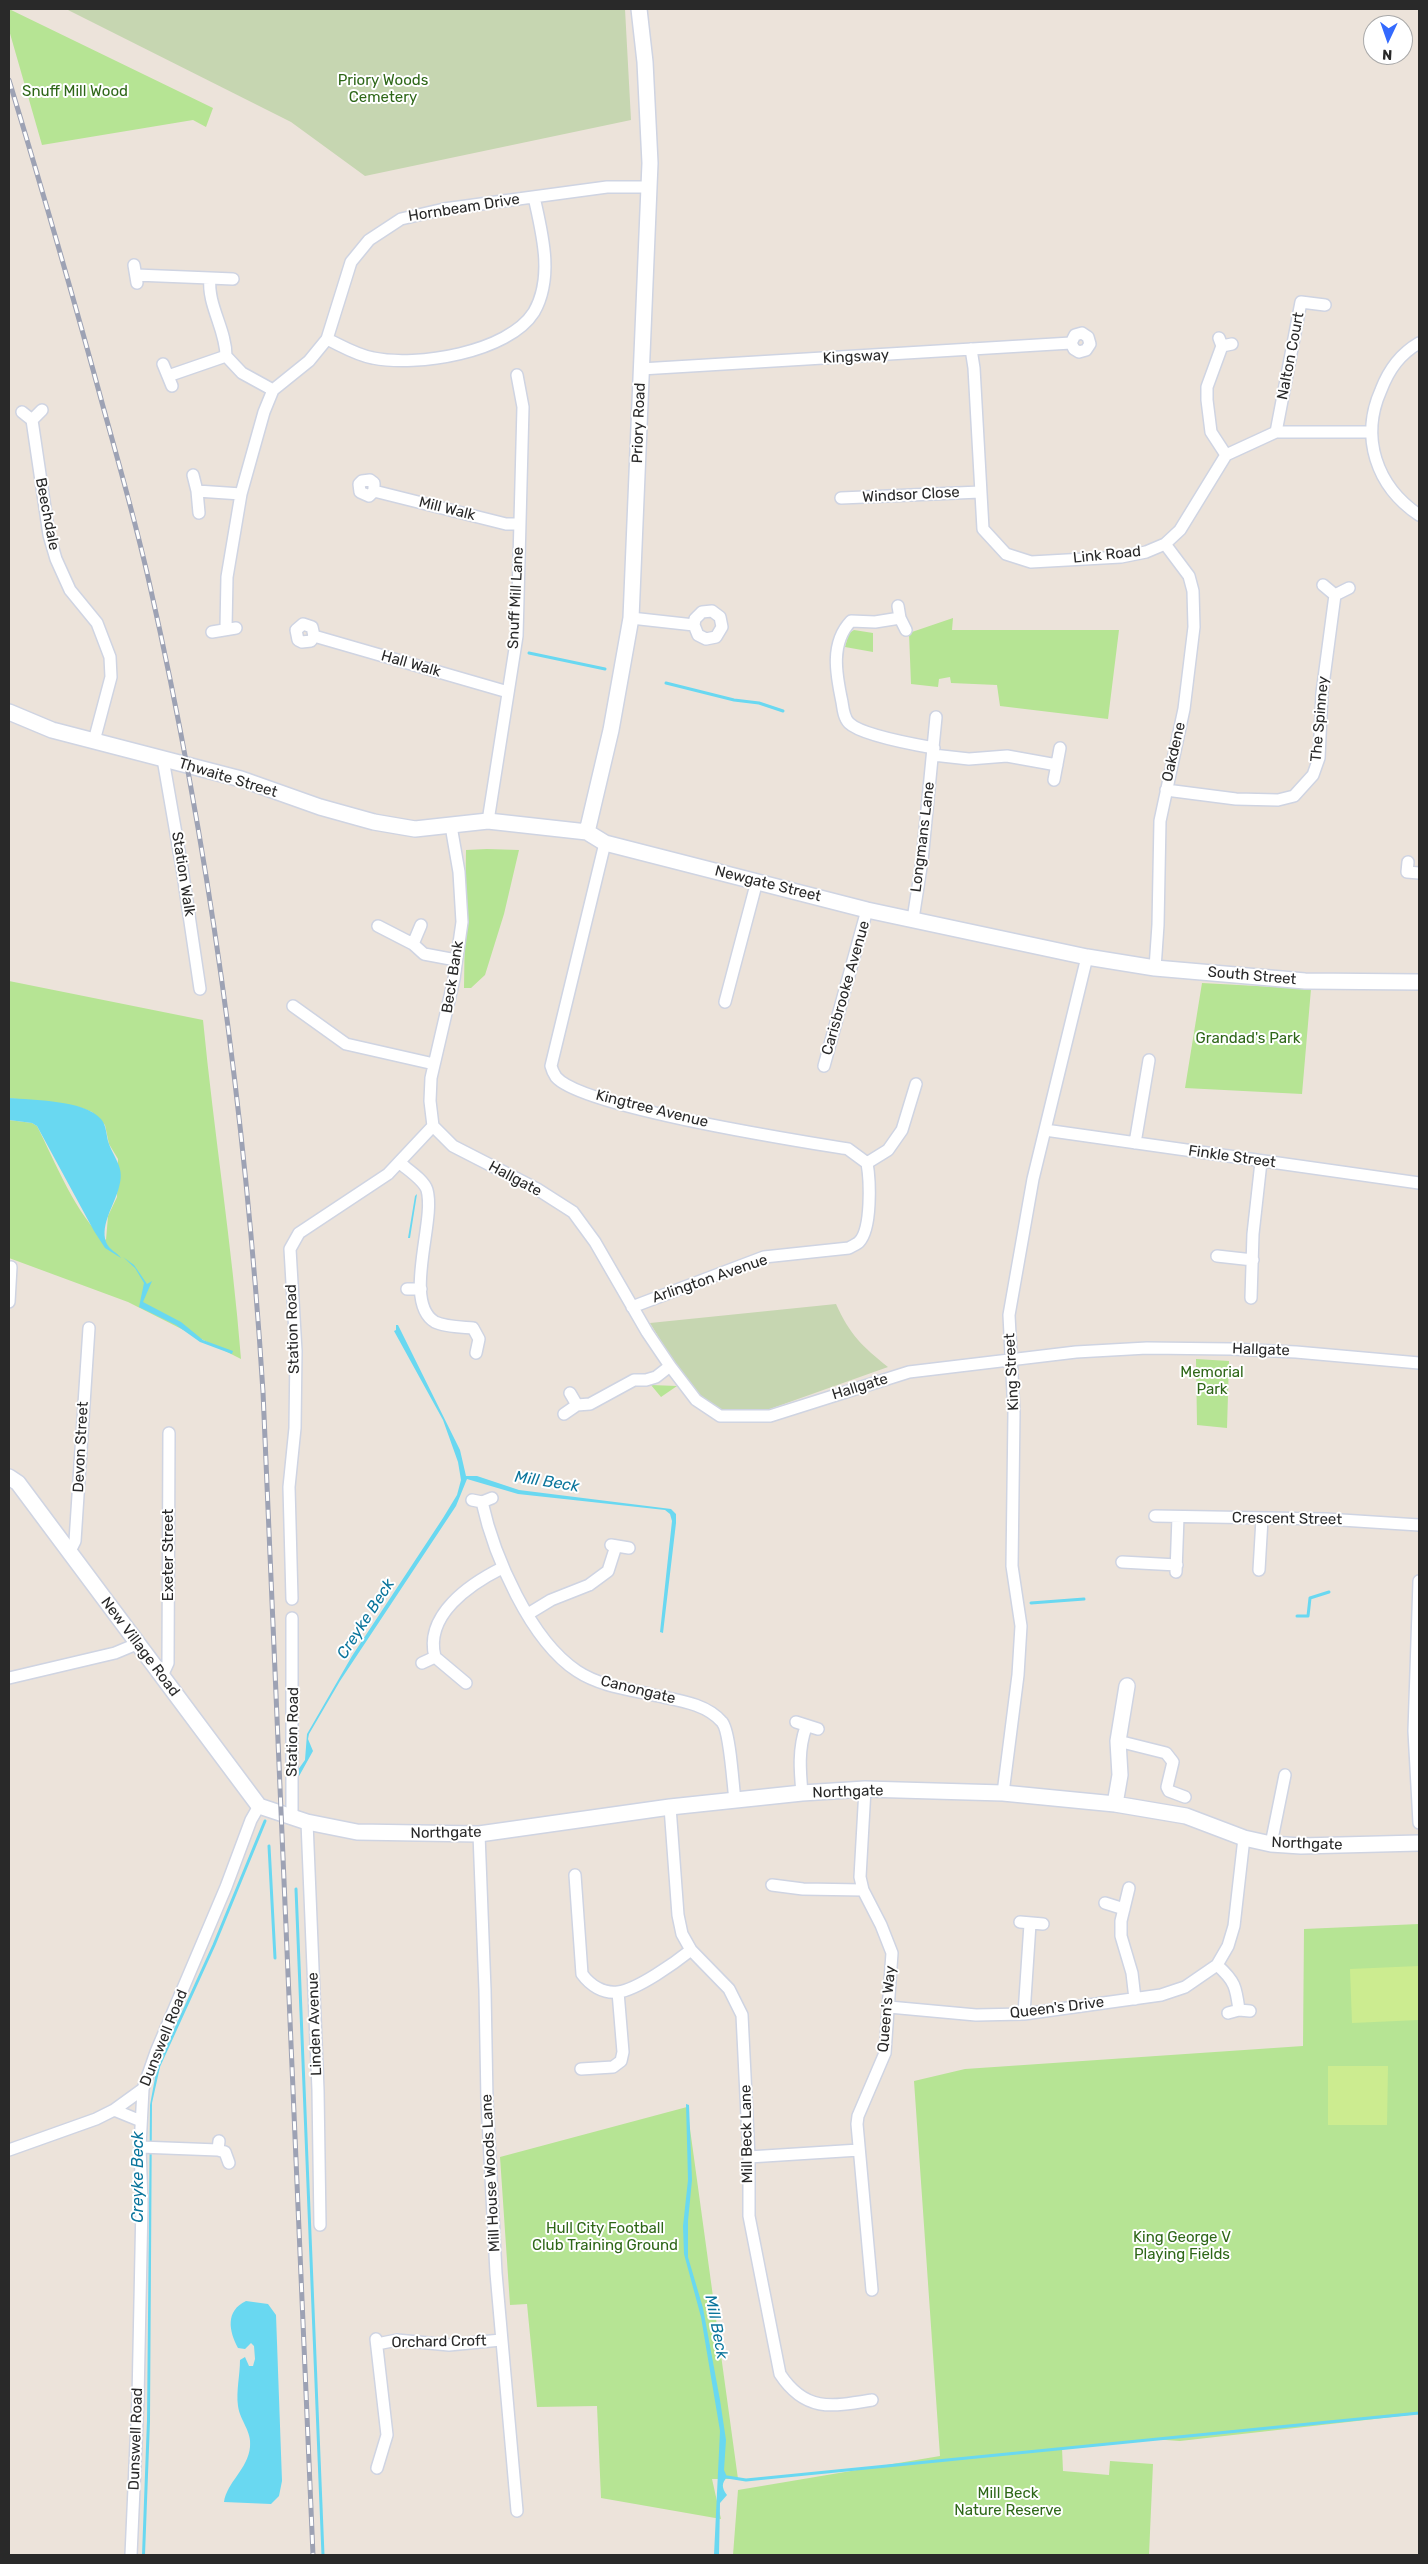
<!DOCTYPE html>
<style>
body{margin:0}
#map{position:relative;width:1428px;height:2564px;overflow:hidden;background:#ece3da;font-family:Rubik,sans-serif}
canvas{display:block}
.frame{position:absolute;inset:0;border:10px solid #292929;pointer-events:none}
.north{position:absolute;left:1363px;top:15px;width:50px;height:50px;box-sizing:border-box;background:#fff;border:1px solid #a9a9a9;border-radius:50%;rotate:183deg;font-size:14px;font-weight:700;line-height:20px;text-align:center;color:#292929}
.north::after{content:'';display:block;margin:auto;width:18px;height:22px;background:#346afe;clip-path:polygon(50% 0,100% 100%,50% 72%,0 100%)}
</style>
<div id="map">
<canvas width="1428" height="2564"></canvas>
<div class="frame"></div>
<div class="north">N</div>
</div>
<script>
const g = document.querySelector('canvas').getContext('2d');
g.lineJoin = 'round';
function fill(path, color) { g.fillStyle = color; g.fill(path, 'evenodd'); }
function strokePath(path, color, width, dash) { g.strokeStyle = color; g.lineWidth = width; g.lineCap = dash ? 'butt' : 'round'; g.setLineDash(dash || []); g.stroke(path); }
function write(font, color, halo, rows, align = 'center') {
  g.font = font + ' Rubik,sans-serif'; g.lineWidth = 4; g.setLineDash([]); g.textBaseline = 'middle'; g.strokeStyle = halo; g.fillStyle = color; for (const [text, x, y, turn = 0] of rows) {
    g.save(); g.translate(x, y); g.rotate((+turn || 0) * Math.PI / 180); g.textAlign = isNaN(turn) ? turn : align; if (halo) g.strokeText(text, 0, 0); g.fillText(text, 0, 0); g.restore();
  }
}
fill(new Path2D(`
 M9,9L213,108L206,127L193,120L42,145L9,30Z
 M953,618L952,630H1119L1108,719L1000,706L997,685L951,683L950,677L939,679L938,687L911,684L909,633Z
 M854,630L873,633V652L845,647L849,633Z
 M487,849L519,850L504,914L485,975L471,988H464L466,850Z
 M9,981L203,1020C214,1133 232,1246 241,1359L128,1302L9,1258V1120L32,1123L37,1126C54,1159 77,1218 106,1240L108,1216L117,1197L118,1159L109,1144L105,1125L92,1112L79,1107L9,1098Z
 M1202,983L1311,989L1302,1094L1185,1088Z
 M1196,1359L1229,1361L1227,1428L1197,1425Z
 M651,1385L677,1386L661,1397Z
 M1419,1924V2414L1180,2441L1152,2439L1062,2448L1063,2471L1109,2475L1110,2461L1153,2464L1149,2555H733L738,2490L940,2456L914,2081L965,2069L1303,2046L1304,1929Z
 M687,2107L738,2479H712L721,2519L601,2498L597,2406L537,2407L527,2304L510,2305L500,2157Z`), '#b6e494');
fill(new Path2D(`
 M66,9H625L631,120L365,176L291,122Z
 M836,1304C850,1335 862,1346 888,1367L767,1410H719L699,1395L674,1362L650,1323Z`), '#c6d6b1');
fill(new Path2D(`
 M1419,1966V2020L1352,2023L1350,1969Z
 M1328,2066H1388L1387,2125H1328Z`), '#ccec90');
fill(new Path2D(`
 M9,1098C32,1100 85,1100 101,1119C107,1126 106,1136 109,1144C115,1160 125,1168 119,1187C115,1204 100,1224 106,1242C109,1250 118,1253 121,1258L105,1248L94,1231L37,1126L32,1123L9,1120Z
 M417,1194L410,1238H408L415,1196Z
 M123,1257L134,1265L147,1284L152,1281L143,1302L181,1322L203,1340L233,1351L232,1354L200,1342L176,1325L139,1307L144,1283L135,1268Z
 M396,1325H398L460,1450L466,1476H477L519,1490L671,1509L676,1514V1523L663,1633L660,1632L672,1521L670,1514L665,1510L518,1494L467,1479L456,1506L340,1681L309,1734L308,1739L313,1751L298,1778L295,1774L305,1760L307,1734L352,1656L443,1518L457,1495L461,1480L458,1462L443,1420L394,1331L396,1330Z
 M157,2067H160L152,2103L150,2421L145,2555H142L147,2420L150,2105Z
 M686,2104L689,2105L692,2180L688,2221V2257L703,2308L720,2400L726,2440L724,2470L727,2477C722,2483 721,2487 727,2495L720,2503L719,2555H714L720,2431L701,2317L684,2254L683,2226L688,2180Z
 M246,2301L268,2304L276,2315L282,2481L279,2496L271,2504L224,2502C227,2482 248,2469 250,2447C252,2431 240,2421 238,2406C236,2391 240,2375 240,2360L245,2357L249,2366H253L255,2359L254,2346L251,2343L245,2349L238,2348C229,2331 225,2311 246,2301Z`), '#69d8f1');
strokePath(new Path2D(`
 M529,653L605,669
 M666,683L734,700L759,703L783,711
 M1031,1603L1084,1599
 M1297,1616H1308L1310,1598L1329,1592
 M269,1846L275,1958
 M296,1889L323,2555
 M157,2070L214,1945L265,1821
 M727,2477L746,2480L1419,2413`), '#69d8f1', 3);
const street = new Path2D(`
 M134,265L137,283
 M136,275L210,278C207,305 226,329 226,356L242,373L273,390
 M210,278L233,279
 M1219,338L1222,346L1232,344
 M327,339C342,346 356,355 373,358C416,367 508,353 534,312C554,277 542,233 534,197
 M1419,343C1400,354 1389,369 1381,390C1360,437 1376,486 1419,515
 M1222,346L1207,387V400L1211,432L1226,455
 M971,349L974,368L983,529L1006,554L1031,562L1121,557L1146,552L1165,544L1180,530L1226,455L1276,432H1370
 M163,364L172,386
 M641,369L1071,343L1075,335L1082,333L1088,337L1090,344L1086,350L1079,352L1074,349L1071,343
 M168,376L226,356
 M22,412L32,420L42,410
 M32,420L49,535L56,559L70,590L97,623L110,657L111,677L94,741
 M1276,432L1301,302L1325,305
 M193,475L197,491L199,513
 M197,491L241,494
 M374,491L369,496L360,492L359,484L362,481L370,480L374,483V491L506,524H519
 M841,498L980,492
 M1323,585L1335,595L1349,588
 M898,606L900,618L906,630
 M631,618L694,625L695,619L702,612L712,611L720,617L722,627L716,637L706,639L698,635L694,625
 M900,618L875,622L851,621C830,643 836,674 842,702C843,709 844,718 849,723C861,735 917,745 934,748
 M226,628L227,577L241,494L264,412L273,390L309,361L327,339L351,262L369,240L401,219L444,209L607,187H649
 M212,632L236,628
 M314,636L311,641L302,642L298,640L296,630L303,624L312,627L314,636L508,692
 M933,755L969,759L1007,756L1057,765
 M163,759L182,868L200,989
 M1054,780L1060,748
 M1166,790L1236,799L1278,800L1294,796L1313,775L1319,758L1322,693L1335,595
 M488,821L517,636L523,407L517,375
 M605,843L551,1066C552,1070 554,1074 556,1077C581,1107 799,1141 848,1149L867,1163L888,1150L902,1130L916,1084
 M1408,862L1407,872L1419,873
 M913,919L922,861L936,717
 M378,926L413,944L424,954L456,960
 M413,944L421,925
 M1155,968L1158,925L1160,821L1184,709L1194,627L1193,591L1189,576L1165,544
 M725,1002L757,881
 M293,1006L346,1044L434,1064
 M824,1066L867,910
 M433,1126L453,1146L537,1189L573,1212L595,1242L647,1332L670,1366L696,1400L720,1416H770L909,1372L1076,1352L1147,1348L1231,1349L1296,1352L1419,1363
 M433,1126L430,1101L431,1078L454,979L462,922L459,872L451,826
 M1045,1130L1419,1183
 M1135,1143L1149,1060
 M400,1163C408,1170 424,1180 427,1190C436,1221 402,1302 435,1322C445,1327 462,1327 473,1328L479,1339L476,1353
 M1217,1256L1253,1260
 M407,1289H421
 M1251,1298L1253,1234L1261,1162
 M9,1302L11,1267
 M632,1307L764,1257L849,1248C852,1246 857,1244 859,1242C872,1229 870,1180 867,1163
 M570,1393L577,1405
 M564,1414L577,1405L590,1404L634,1380H646L656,1377L670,1366
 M472,1500L482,1502L492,1498
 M482,1502C494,1556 530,1640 577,1671C598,1685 625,1689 649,1694C674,1700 705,1702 722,1722C730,1731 733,1786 735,1800
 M1155,1516L1326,1519L1419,1525
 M611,1545L629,1548
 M69,1553L75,1541L89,1328
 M1122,1562L1177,1565
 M1259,1570L1262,1519
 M1176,1572L1178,1517
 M1419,1581L1414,1731L1419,1823
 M292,1599L289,1487L295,1428L296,1351L290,1249L299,1233L388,1174L433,1126
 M528,1614L551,1600L589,1585L608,1571L616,1546
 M422,1663L435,1657
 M162,1676L168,1663L169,1433
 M9,1678L115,1653L139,1643
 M466,1683L435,1657C424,1615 470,1584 502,1568
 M796,1722L818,1729
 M1118,1741L1166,1753L1173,1762L1167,1787L1169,1791L1185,1797
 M865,1789L860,1877L863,1890L881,1925L892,1953L885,2053L858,2116L857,2124L872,2290
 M802,1793C800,1771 798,1749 806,1727
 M1003,1793L1018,1675L1021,1626L1012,1566L1014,1413L1009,1315L1033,1179L1087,957
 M670,1807L678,1915L682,1934L691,1950L729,1989L742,2015L749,2157V2216L780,2374C805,2412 831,2407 872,2400
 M292,1817V1618
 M307,1822L318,2090L320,2225
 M479,1834L485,1990L487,2100L496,2273L517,2511
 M1271,1844L1285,1775
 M575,1875L582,1974C590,1985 603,1994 618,1992C637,1990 676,1962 691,1950
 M772,1885L803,1889L863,1890
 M1129,1888L1121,1921V1936L1132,1973L1135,1999
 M1105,1903L1124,1909
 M1020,1922L1043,1924
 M1217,1965C1235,1981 1236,1987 1239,2010
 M889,2007L976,2015L1024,2014L1161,1995L1185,1987L1217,1965L1228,1946L1234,1926L1244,1838
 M1228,2013L1239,2010L1250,2011
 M1024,2014L1030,1924
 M581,2069L613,2067L621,2061L623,2052L618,1992
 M114,2110L141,2121
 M219,2141L218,2150L225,2152L229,2163
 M140,2147L218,2150
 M9,2150L96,2119L114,2110L143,2089
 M749,2157L859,2150
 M376,2339L387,2435L377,2468
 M377,2344L397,2340L449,2345L501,2340
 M131,2555L138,2399L142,2203L140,2147L143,2089L156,2052L226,1887L251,1820L259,1806`);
const secondary = new Path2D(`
 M9,712L52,730L241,779L320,807L374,822L415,829L488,821L587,832L605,843L867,910L1087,957L1155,968L1305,981L1419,982
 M587,832L611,730L631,618L650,163L645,62L639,9
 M9,1477L18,1483L259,1806L307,1822L357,1832L479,1834L670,1807L802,1793L865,1789L1003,1793L1115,1804L1186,1816L1244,1838L1271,1844L1301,1846L1419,1843
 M1115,1804L1120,1775L1118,1741L1127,1686`);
strokePath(street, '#cfd4e2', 14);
strokePath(secondary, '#cfd4e2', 18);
strokePath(street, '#fff', 11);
strokePath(secondary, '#fff', 15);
const rail = new Path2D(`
 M9,80C42,189 74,299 104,410C120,468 137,527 150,586C210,851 246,1121 263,1392L313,2555`);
strokePath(rail, '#9da2b4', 5);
strokePath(rail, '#fff', 3, [9]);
write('15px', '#2e6718', '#fff', [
 ["Priory Woods",383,81],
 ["Cemetery",383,98],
 ["Snuff Mill Wood",75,92],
 ["Grandad's Park",1248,1039],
 ["Memorial",1212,1373],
 ["Park",1212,1390],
 ["Hull City Football",605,2229],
 ["Club Training Ground",605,2246],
 ["King George V",1182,2238],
 ["Playing Fields",1182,2255],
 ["Mill Beck",1008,2494],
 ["Nature Reserve",1008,2511]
]);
write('15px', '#292929', '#fff', [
 ["Hornbeam Drive",464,208,-9],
 ["Nalton Court",1291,356,-79],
 ["Kingsway",856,357,-3],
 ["Priory Road",639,423,-88],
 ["Windsor Close",911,495,-3],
 ["Mill Walk",447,509,14],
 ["Beechdale",47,514,79],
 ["Link Road",1107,555,-6],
 ["Snuff Mill Lane",516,598,-87],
 ["Hall Walk",411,664,16],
 ["The Spinney",1320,719,-85],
 ["Oakdene",1174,752,-77],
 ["Thwaite Street",228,778,17],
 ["Longmans Lane",923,837,-83],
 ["Station Walk",183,874,81],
 ["Newgate Street",768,884,14],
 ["South Street",1252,976,5],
 ["Beck Bank",453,977,-81],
 ["Carisbrooke Avenue",846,988,-74],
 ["Kingtree Avenue",652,1109,14],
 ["Finkle Street",1232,1157,8],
 ["Hallgate",515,1179,28],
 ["Arlington Avenue",710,1279,-19],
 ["Station Road",293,1329,-92],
 ["Hallgate",1261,1350,2],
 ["King Street",1012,1372,-93],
 ["Hallgate",860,1387,-17],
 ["Devon Street",81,1447,-87],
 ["Crescent Street",1287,1519,1],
 ["Exeter Street",169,1555,-90],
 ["New Village Road",140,1647,53],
 ["Canongate",638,1690,14],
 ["Station Road",293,1732,-89],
 ["Northgate",848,1792,-2],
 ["Northgate",446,1833,-1],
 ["Northgate",1307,1844,2],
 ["Queen's Drive",1057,2008,-7],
 ["Queen's Way",887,2009,-85],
 ["Linden Avenue",315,2024,-92],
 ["Dunswell Road",164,2038,-68],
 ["Mill Beck Lane",747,2134,-91],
 ["Mill House Woods Lane",491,2173,-93],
 ["Orchard Croft",439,2342,-1],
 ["Dunswell Road",136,2439,-88]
]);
write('italic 16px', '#0a759c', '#fff', [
 ["Mill Beck",547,1482,9],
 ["Creyke Beck",366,1619,-57],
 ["Creyke Beck",138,2177,-90],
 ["Mill Beck",716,2327,79]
]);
</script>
